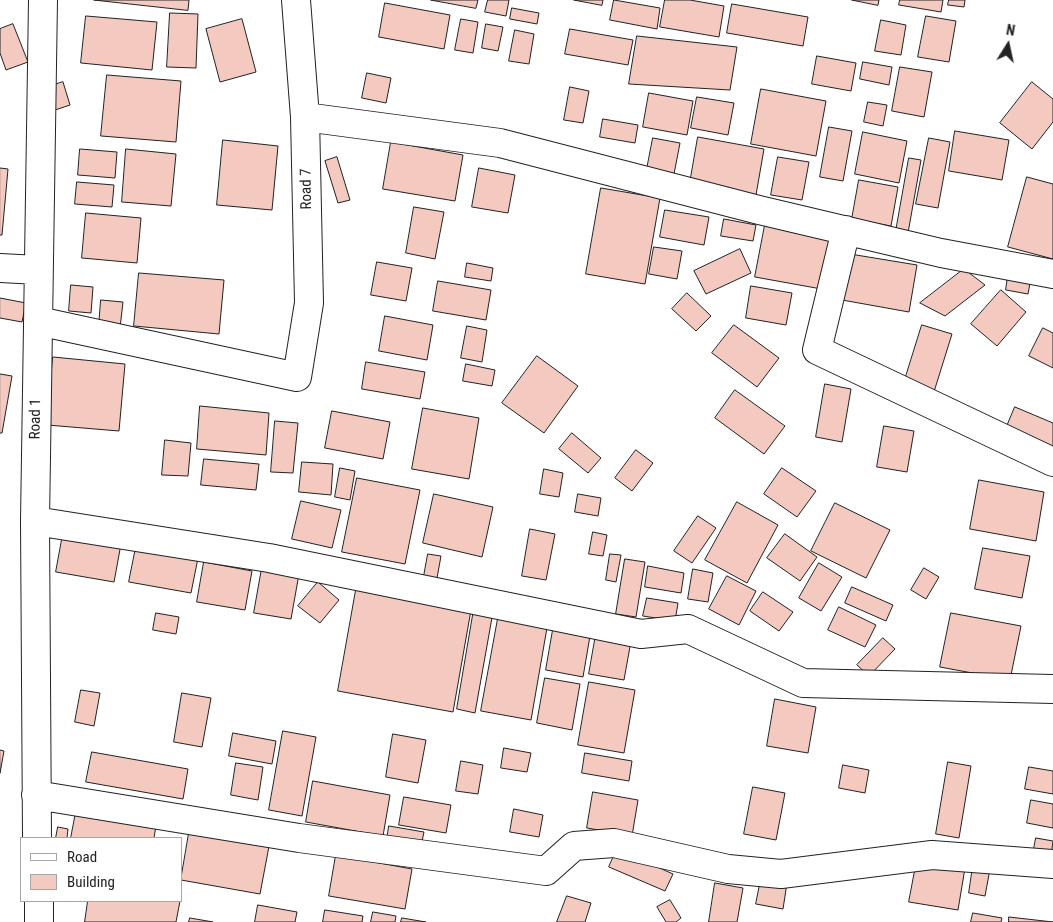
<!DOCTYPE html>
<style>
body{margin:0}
#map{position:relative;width:1053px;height:922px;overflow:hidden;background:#fff;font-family:"Roboto Condensed",sans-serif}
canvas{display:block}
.legend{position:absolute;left:20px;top:837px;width:162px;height:65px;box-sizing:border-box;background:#fff;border:1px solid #a7a7a7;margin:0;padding:6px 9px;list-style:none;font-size:15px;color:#222}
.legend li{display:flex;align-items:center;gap:10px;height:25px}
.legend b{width:25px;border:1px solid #a7a7a7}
.north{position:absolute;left:983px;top:20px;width:50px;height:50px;-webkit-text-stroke:4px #fff;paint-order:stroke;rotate:10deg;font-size:14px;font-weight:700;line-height:20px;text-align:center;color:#222}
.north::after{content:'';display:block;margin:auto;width:18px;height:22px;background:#222;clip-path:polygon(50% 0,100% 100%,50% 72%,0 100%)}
</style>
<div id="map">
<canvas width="1053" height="922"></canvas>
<ul class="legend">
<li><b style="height:6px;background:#fff"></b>Road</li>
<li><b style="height:14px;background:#f3c9c0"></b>Building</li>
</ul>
<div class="north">N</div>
</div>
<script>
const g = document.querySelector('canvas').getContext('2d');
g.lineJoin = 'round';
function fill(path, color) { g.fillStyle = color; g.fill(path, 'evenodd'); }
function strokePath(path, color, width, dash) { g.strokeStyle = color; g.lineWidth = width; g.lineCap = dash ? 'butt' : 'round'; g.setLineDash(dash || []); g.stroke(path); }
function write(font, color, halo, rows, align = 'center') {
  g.font = font + ' "Roboto Condensed",sans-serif'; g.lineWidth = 4; g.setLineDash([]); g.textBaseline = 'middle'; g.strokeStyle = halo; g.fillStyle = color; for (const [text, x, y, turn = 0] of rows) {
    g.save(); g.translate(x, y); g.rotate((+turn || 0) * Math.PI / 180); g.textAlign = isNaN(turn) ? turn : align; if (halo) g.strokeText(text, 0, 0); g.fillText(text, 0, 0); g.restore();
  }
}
const building = new Path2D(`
 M94,0H189L188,10Z
 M431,0H478L476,8Z
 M488,0H509L506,16L485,12Z
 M574,0H603L602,5Z
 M614,0L660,8L657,29L610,20Z
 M665,0H690L724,6L719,37L660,27Z
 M852,0H879L878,5Z
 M900,0H943L941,12L899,5Z
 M949,0H965L964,7L948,5Z
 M385,3L450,15L444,49L379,37Z
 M732,4L808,17L803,46L727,33Z
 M512,8L539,13L537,24L510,19Z
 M170,13L198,14L196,68L167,67Z
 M86,16L157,22L152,70L81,63Z
 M926,16L956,21L949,62L918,57Z
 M242,19L256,72L220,82L206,29Z
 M461,19L478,22L473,53L455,50Z
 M881,20L906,25L901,55L875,51Z
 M13,24L28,62L6,70L0,53V29Z
 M486,24L503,27L498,51L482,48Z
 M570,29L633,40L628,65L565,54Z
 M515,30L534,34L529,64L509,61Z
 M637,36L737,47L730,90L629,84Z
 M817,56L856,63L851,91L812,84Z
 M863,62L892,67L889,85L860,79Z
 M900,67L932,72L924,117L892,111Z
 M367,73L391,78L386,103L362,98Z
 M107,75L181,81L176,142L101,136Z
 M63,82L70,105L55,110L48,87Z
 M1032,82L1053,99V122L1032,149L1000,123Z
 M570,87L589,91L583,123L564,120Z
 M761,89L826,101L816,156L751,144Z
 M649,93L693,101L687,135L643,127Z
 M697,97L734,103L728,135L691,128Z
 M868,102L887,105L883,126L864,122Z
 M603,119L638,125L635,143L600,137Z
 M829,127L852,131L843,181L820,177Z
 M955,131L1009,140L1002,180L949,171Z
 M863,132L907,141L899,183L855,174Z
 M698,137L764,149L756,195L690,183Z
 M653,138L680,143L674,174L647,169Z
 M929,138L950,142L938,208L916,204Z
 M223,140L278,146L272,210L217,205Z
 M391,142L463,155L455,201L383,189Z
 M80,149L117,152L115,178L78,175Z
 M126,149L176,154L171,206L122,202Z
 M337,157L350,200L338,203L325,161Z
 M778,157L809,162L802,200L771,195Z
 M909,158L921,160L908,233L896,231Z
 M0,168L8,169L2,235H0Z
 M479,168L515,175L508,213L472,207Z
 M1027,177L1053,184V259L1008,247Z
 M859,180L898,187L891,226L852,219Z
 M77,182L114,185L112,207L75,204Z
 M601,188L660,198L645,284L586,274Z
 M414,207L444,212L435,259L406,253Z
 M665,210L709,217L704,245L660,237Z
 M86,213L141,218L137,263L82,258Z
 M724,219L756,225L753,241L721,236Z
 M765,225L836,237L827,290L755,277Z
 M654,247L682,251L677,279L649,274Z
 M740,249L751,273L706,294L694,271Z
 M850,254L917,265L909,312L842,300Z
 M377,262L412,268L406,301L371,295Z
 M467,263L493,268L491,281L465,277Z
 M1009,268L1032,272L1028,294L1006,290Z
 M964,269L985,285L945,316L920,303Z
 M139,273L224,280L219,334L134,326Z
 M438,281L491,290L486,320L433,311Z
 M71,285L93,287L91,313L69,311Z
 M751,286L792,293L786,325L746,318Z
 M1001,290L1026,312L997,346L971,324Z
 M687,293L711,316L696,331L672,309Z
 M0,298L26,303L22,322L0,318Z
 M101,300L123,302L120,328L99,326Z
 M385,316L433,325L427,360L379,351Z
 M734,325L779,358L757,387L712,353Z
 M922,325L952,334L933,395L903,386Z
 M467,326L487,330L482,362L461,358Z
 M1043,328L1053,333V368L1029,356Z
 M537,356L578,386L544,433L502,403Z
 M53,357L125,364L119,431L47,425Z
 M366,362L425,372L420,399L362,389Z
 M466,364L495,370L492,386L463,381Z
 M0,374L12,376L2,433H0Z
 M825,384L851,389L842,442L816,437Z
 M735,390L785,426L764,454L715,418Z
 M200,406L269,413L266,455L197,449Z
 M1015,407L1053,423V449L1005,431Z
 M423,408L479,418L469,479L412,469Z
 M332,411L390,422L383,459L325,448Z
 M275,421L298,423L293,473L271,472Z
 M884,426L914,431L907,472L877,467Z
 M572,433L601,458L588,473L559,449Z
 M165,440L191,443L188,476L162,475Z
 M636,450L653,463L632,491L615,478Z
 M204,459L259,464L256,490L201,485Z
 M302,462L333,464L331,495L299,492Z
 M340,468L355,471L350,500L335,497Z
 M782,468L816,491L797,517L764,494Z
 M544,469L563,473L559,497L540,494Z
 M357,478L420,490L405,564L342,552Z
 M979,480L1044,492L1036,541L970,529Z
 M434,494L493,507L482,557L423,543Z
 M578,494L601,498L598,516L575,512Z
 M301,501L341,510L332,548L292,539Z
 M737,502L778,525L747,583L705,560Z
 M835,503L890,530L866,578L811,551Z
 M698,516L716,528L692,563L674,551Z
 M530,529L555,534L546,580L522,576Z
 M593,532L607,535L603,556L589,554Z
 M63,534L121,544L114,582L56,572Z
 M785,534L817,557L800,581L767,558Z
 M136,547L198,558L191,593L129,582Z
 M983,548L1030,556L1022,598L975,589Z
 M428,554L441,556L437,578L424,576Z
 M610,554L621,555L616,582L606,580Z
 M625,559L645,562L636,617L616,614Z
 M204,562L252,571L245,610L197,602Z
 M819,563L842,577L821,611L799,598Z
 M648,566L684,573L681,593L645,587Z
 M262,568L299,574L291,619L254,613Z
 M924,568L939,577L926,599L911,590Z
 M693,569L713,573L708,602L688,599Z
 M727,576L756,591L739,625L709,609Z
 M318,582L339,600L320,623L298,606Z
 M852,587L893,605L886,621L845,603Z
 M356,590L471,610L453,712L338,691Z
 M763,592L793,612L779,631L750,611Z
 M647,598L678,603L675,621L643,616Z
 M839,607L876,625L865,647L828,630Z
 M474,609L493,612L475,713L457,709Z
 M156,613L179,617L176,634L153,630Z
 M499,613L548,622L531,720L481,711Z
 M951,613L1021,626L1010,680L940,667Z
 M554,624L591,630L583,677L546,670Z
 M596,634L631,641L624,680L589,674Z
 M883,638L895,649L869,676L857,665Z
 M545,678L580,684L572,730L537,723Z
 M589,682L635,690L624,753L578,745Z
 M81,690L100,693L94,726L75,722Z
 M182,693L211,698L202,747L174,742Z
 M775,699L816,707L808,753L767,746Z
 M283,731L316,737L302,816L269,810Z
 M233,733L276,741L272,764L229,756Z
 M393,734L426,740L418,783L386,777Z
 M504,748L531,753L527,772L501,768Z
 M0,750L4,751L0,773Z
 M92,752L188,769L183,799L86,782Z
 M585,753L632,761L629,781L582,773Z
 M461,761L483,765L478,794L456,791Z
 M948,762L971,766L959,838L936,834Z
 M236,763L263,767L258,800L231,795Z
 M843,765L869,770L865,793L839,788Z
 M1029,767L1053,771V794L1025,789Z
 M313,781L390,795L383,836L306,822Z
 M753,787L785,793L776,840L744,834Z
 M593,792L638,800L632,836L587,828Z
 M404,797L451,805L446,833L399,825Z
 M1031,800L1053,804V828L1027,823Z
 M514,809L543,815L539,837L510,832Z
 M76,812L156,826L154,838H71Z
 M389,826L424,832L421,846L387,840Z
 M58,827L68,829L67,838H56Z
 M190,827L270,841L260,894L181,880Z
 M1036,838L1053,841L1051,857L1033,854Z
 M617,849L673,874L665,891L609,867Z
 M336,855L412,869L405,909L329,896Z
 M917,860L965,868L958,910L909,902Z
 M973,866L990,869L985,896L969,893Z
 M761,879L787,883L783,909L756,904Z
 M715,883L743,888L737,922H709Z
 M567,896L591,903L585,922H557Z
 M670,900L681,918L676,922H666L657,907Z
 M88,901H180L176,922H85Z
 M258,905L297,912L295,922H255Z
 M325,910L363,916L362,922H323Z
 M373,912L396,916L395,922H371Z
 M973,913L1002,918L1001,922H971Z
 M1009,917L1053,922H1009Z
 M190,918L213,922H189Z
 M402,918L426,922H401Z`);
fill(building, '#f3c9c0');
strokePath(building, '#222', 1);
const minor = new Path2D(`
 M305,117L500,143L759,210L941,253L1053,274
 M846,230L817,350L1053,462
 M0,268L38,270
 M38,321L297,377L309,303L305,117L296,0
 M35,521L269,558L641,634L688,629L803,683L1053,689
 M36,795L299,838L546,871L574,846L614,843L728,869L781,874L932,855L1053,864
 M37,838L35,521L43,0
 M39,901V922`);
strokePath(minor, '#222', 30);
strokePath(minor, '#fff', 28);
write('15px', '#222', '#fff', [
 ["Road 7",307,189,-91],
 ["Road 1",36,419,-89]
]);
</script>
